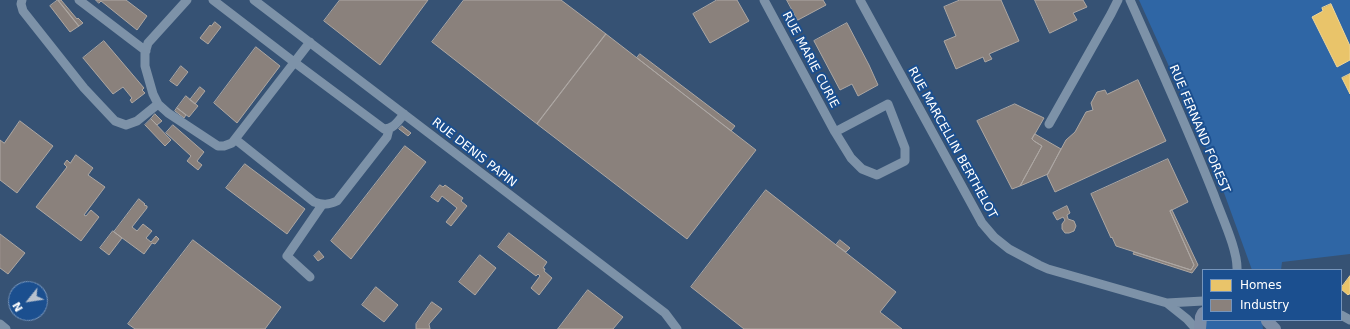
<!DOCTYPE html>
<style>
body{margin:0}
#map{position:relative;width:1350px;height:329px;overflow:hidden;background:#365274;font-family:"DejaVu Sans",sans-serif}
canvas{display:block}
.legend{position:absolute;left:1202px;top:269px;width:140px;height:52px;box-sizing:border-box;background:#1b4f8f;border:1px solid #7695bc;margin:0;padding:5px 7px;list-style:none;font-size:12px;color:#fff}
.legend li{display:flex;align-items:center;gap:8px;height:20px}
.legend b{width:20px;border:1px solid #7695bc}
.north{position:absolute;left:8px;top:281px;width:40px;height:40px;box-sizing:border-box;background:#1b4f8f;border:1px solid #7695bc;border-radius:50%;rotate:240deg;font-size:11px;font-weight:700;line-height:16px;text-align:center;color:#fff}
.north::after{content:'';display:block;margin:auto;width:14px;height:18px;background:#b9c2ce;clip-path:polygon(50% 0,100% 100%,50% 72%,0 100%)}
</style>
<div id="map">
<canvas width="1350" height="329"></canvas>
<ul class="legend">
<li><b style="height:11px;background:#e9c46a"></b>Homes</li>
<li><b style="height:11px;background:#8a817c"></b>Industry</li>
</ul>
<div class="north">N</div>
</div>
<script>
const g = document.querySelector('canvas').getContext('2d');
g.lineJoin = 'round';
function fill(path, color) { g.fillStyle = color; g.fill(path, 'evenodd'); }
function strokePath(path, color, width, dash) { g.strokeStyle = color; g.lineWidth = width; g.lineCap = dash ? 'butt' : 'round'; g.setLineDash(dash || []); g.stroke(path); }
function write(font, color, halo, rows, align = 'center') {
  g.font = font + ' "DejaVu Sans",sans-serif'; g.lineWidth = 4; g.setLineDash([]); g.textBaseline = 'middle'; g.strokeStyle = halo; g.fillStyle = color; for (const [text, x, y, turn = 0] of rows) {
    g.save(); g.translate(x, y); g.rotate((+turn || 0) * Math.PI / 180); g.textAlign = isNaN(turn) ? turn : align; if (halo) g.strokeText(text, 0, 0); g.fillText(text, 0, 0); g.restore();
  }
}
fill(new Path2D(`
 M1139,0H1350V254L1282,262L1281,270H1252L1215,168Z
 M1205,320H1262L1263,329H1204Z`), '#2f66a5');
const homes = new Path2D(`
 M1331,4L1350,46V60L1337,67L1312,17L1323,11L1322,8Z
 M1350,74V94L1342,78Z
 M1350,276V294H1349L1348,295L1341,289V288Z`);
fill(homes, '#e9c46a');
strokePath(homes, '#f0d697', 1);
const industry = new Path2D(`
 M58,0H61L77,19L78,18L83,23L79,26Z
 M58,0L79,26L70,32L50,6Z
 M96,0H126L147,16L137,30L101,1L99,3Z
 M340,0H428L380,65L324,21Z
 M464,0H561L606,34L537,124L432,42Z
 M717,0H737L749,21L710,43L693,14Z
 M787,0H823L826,5L798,20Z
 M960,0H1001L1019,41L989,54L992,59L985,62L983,57L956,69L944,41L956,36L944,7Z
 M1035,0H1083L1087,7L1073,13L1077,20L1050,33Z
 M215,22L221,27L208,44L200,38L210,25L211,26Z
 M847,23L869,65L878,85L858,96L852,84L840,90L814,41Z
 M606,34L756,150L687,239L537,124Z
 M104,41L144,88L142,90L145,93L132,103L130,100L132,98L123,87L113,94L83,58Z
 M256,47L280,66L237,123L214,103Z
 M640,54L735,126L731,131L637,58Z
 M181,66L188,72L177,86L170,81Z
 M1138,80L1166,141L1055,192L1047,175L1066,140L1075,132L1086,112L1093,110L1091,103L1097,92L1105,90L1107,94Z
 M200,87L205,91L195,104L190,100Z
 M186,96L198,106L189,117L177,108Z
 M1015,104L1044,118L1032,139L1034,141L1042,146L1020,186L1012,189L977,121Z
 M177,108L186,115L184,118L175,111Z
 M155,114L162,121L157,125L151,119Z
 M151,119L171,140L165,146L145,125Z
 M20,121L53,146L17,193L0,180V140L4,143Z
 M173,125L204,152L197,161L202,165L198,170L187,161L191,156L166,133Z
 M402,126L411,133L408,136L399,129Z
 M1035,134L1061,149L1048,174L1020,186L1042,146L1034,141L1032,139Z
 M405,146L426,162L351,259L331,241Z
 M76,155L93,168L88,175L105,187L84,215L86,216L91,210L99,217L81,241L36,207L67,167L64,164L67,160L70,163Z
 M1168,159L1188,202L1170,211L1194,265L1191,270L1116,246L1112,237L1111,238L1091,194Z
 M245,164L305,209L287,234L226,188Z
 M440,185L443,187L445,185L463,198L461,201L467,206L451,226L446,222L457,208L442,196L438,202L431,197Z
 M766,190L896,292L880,312L902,329H744L691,287Z
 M139,199L145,204L144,205L147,206V208L132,227L137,231L143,224L152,231L146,238L151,242L156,236L159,239L155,244L152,243L144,254L114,232Z
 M1067,206L1070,213L1067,215L1068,219L1074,221L1076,226L1074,231L1069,233H1065L1062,229V224L1065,220L1063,217L1057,220L1053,213Z
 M1172,210L1198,265L1192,273L1133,254L1134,252L1191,270L1194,265L1170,211Z
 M113,231L122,238L109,255L100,248Z
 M509,233L547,262L543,268L545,269L544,271L552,278L539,295L531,288L540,276L538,274L536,276L498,247Z
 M0,234L25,253L8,274L0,268Z
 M193,240L281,307L265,329H135L128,324Z
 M840,240L850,248L846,252L836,245Z
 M319,251L324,257L318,261L314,256Z
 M480,255L496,268L475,295L459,282Z
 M376,287L398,305L384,322L362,305Z
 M588,290L623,317L613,329H558Z
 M432,302L442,309L429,324L430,329H416V324Z`);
fill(industry, '#8a817c');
strokePath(industry, '#ada7a3', 1);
strokePath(new Path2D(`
 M22,0L21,4L23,11L84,88L115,121L126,125L137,121L158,104
 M79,0L146,51
 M187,0L148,43L145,53V66L153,94L158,104L168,113L218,146H224L232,143L310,42
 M213,0L294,62L384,129C394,129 398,121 404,114
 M254,0L665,313L677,329
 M764,0L835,132L851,158L862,169L877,175L905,161V148L888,104L835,132
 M860,0L982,223L994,237L1009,249L1039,265L1048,269L1167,303L1203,301
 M1130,0C1159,65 1188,129 1214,195C1221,215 1238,250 1237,270
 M1049,124L1111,14L1118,0
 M235,139L314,202C323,205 328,205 337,201L387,137L389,129
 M310,277L287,256L322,205
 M1167,303L1187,319L1196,329
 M1341,315L1350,320
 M0,324L6,329`), '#7d92a8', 9);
strokePath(new Path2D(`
 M1267,321L1275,329
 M1200,329L1201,317L1203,313`), '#7d8ea7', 12);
write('12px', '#fff', '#1b4f8f', [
 ["RUE MARIE CURIE",810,60,62],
 ["RUE FERNAND FOREST",1199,129,67],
 ["RUE MARCELLIN BERTHELOT",952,143,61],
 ["RUE DENIS PAPIN",474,153,38]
]);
</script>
